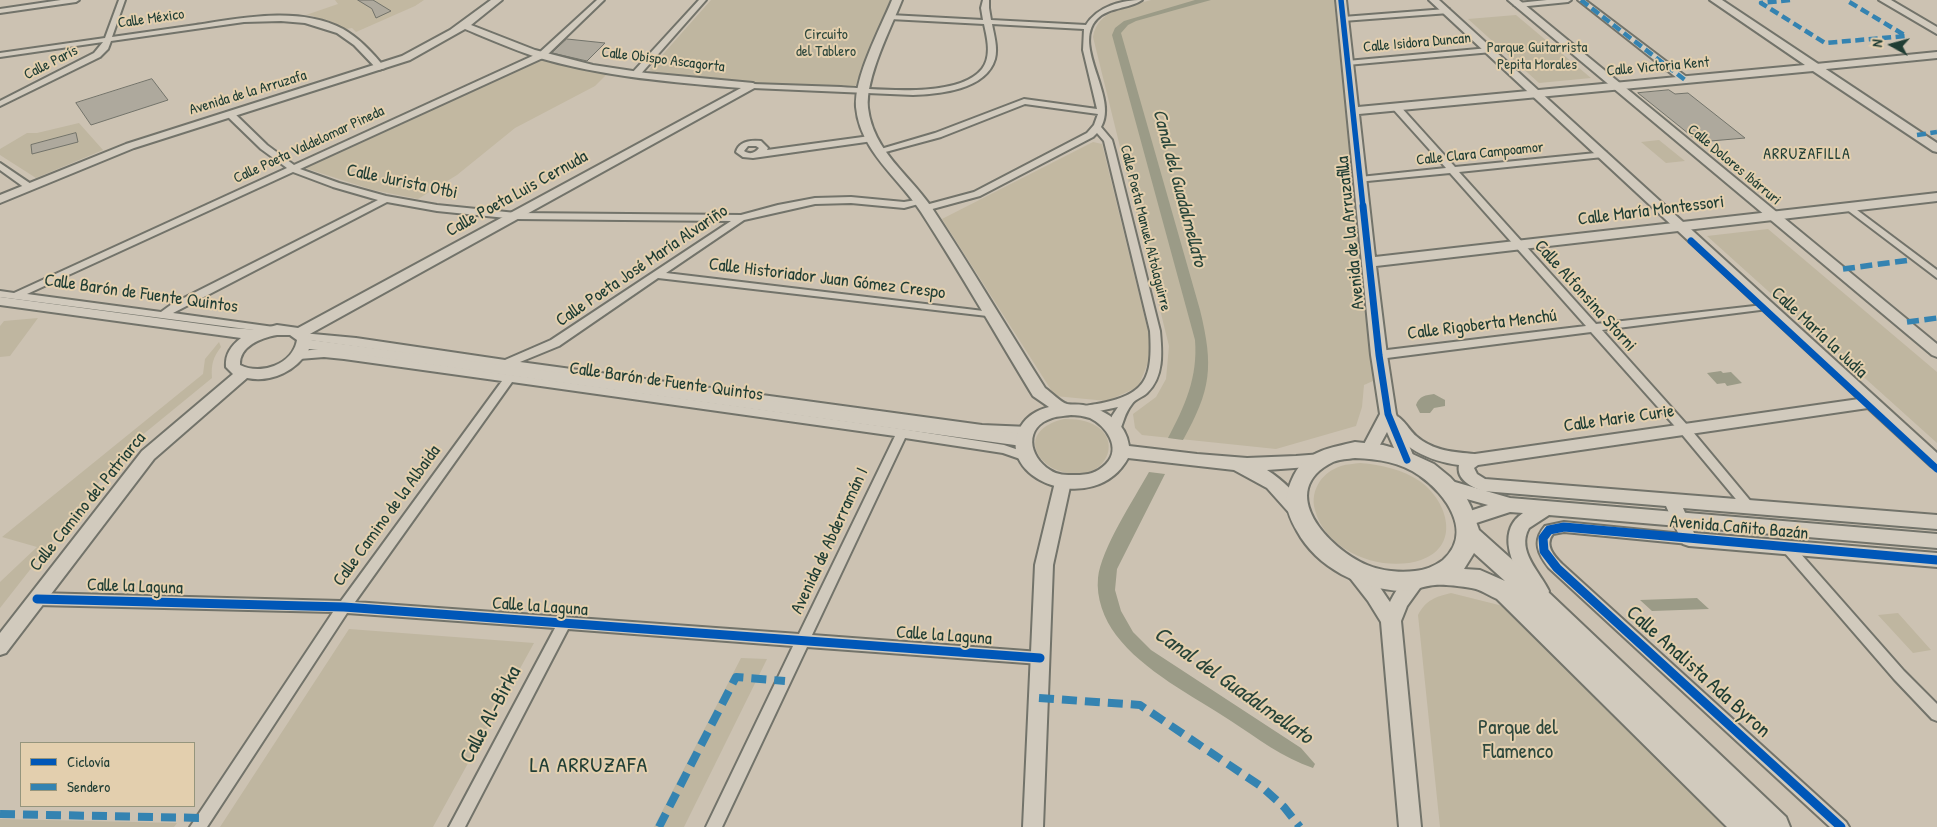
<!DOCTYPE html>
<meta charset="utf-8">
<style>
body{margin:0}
#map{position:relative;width:1937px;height:827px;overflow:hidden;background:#ccc2b2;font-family:"Patrick Hand",sans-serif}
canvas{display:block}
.legend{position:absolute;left:20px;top:742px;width:175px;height:65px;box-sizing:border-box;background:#e3cfae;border:1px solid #95957d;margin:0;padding:6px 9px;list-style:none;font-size:15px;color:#1f3d34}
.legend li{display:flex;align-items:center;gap:10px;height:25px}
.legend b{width:25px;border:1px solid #95957d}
.north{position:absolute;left:1867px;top:20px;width:50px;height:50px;-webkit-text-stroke:4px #e3cfae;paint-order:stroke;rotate:277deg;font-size:14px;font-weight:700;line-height:20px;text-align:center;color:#1f3d34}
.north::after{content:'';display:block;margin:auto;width:18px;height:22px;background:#1f3d34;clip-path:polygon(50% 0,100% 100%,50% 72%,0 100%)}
</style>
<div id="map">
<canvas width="1937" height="827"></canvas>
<ul class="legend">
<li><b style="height:6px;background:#0057b8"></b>Ciclovía</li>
<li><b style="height:6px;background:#3483b1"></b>Sendero</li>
</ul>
<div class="north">N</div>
</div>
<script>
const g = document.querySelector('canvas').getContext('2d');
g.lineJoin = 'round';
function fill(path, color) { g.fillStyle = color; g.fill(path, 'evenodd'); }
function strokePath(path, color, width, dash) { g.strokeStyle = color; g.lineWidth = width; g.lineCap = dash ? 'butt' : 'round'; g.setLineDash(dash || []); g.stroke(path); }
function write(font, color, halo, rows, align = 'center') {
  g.font = font + ' "Patrick Hand",sans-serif'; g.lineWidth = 4; g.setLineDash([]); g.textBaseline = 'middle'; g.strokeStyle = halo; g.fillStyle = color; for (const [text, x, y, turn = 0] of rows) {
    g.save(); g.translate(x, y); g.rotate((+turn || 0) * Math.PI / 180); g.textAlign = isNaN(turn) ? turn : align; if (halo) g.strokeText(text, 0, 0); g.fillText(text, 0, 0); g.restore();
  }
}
fill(new Path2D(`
 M335,0H424L415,6L356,32L352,28L346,29L313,19L314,16L306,15L338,4Z
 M541,58L608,73L595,86L515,128L457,175L418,199L373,190L305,168Z
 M1093,142L1102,144L1153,351L1138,387L1107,401L1055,396L942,219Z`), '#c2b8a1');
fill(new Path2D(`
 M711,0H890L856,85L853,88L755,83L656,74L649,70Z
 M1151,0H1334L1373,381L1364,385L1362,407L1356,426L1276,449L1142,435L1135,428L1133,414L1156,397L1166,379L1169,346L1093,37C1098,9 1127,7 1151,0Z
 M1516,15L1591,78L1539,83L1468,19Z
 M79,123L103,150L36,178L0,155V149L27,133H37Z
 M1659,140L1685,161L1666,163L1641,142Z
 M1768,229L1937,372V443L1707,236Z
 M38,318L10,356L0,357V326L4,321Z
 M219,342L221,347C213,357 211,365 212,378L124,450L0,608V582L37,547L2,537L203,374L205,359Z
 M1064,419C1136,418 1112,492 1057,470C1049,467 1041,461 1037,452C1029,433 1049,422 1064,419Z
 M1360,463C1382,465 1402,469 1421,482C1448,502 1461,546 1421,560C1382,573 1326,552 1315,510C1312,500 1314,490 1320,481C1325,474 1332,469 1341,466C1347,464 1354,464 1360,463Z
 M1451,593L1503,606L1531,632L1727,827H1440L1418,615C1426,600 1435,597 1451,593Z
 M1898,613L1931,650L1913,653L1878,615Z
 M349,629L534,643L433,827H220Z
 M741,658L767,659L684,827H654Z
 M0,819L177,823L174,827H0Z`), '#bfb6a0');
fill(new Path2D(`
 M1195,0H1211L1136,21L1128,25L1121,33L1200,310C1214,367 1211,390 1183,440L1168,438C1185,406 1198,377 1195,340L1112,35L1115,28L1124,21Z
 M1721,371L1723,373L1731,372L1742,383L1727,386L1725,383L1717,384L1707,373Z
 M1434,394L1445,400V406L1434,408L1430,413H1420L1416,405C1419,396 1426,395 1434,394Z
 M1149,472L1165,474L1117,569L1115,590L1121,611L1133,632L1151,650L1301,748L1315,764L1313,768C1283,758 1257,738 1231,721C1193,696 1143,671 1116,635C1104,619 1096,598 1098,578C1101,549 1134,499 1149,472Z
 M1697,598L1709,609L1652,611L1640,600Z`), '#9b9b87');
const building = new Path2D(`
 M358,0H373L391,11L376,18L372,9Z
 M567,39L605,43L587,61L552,53Z
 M152,79L168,100L91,125L76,103Z
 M1669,90L1675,94L1688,93L1745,138L1699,142L1638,93Z
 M76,133L78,142L32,154L31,145Z`);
fill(building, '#aea99d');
strokePath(building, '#72736a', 1);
const minor = new Path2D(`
 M61,0H79L76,2L0,13V9Z
 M119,0H125L112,37C140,33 168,29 196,25C242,18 299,6 343,29C359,38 374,54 385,68L378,70L354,45L337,33L305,23L281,21L244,22L111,41L108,49L100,57L0,106V101L94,53L103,42L0,57V53L105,38Z
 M597,0H604L545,57L300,169L339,183L386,196L437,205L516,213L741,215L778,205L815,198L851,197L904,202L922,199V203L904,208L851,203L815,204L744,220L666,273L992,312L997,315L996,317L658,278L559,346L520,362L982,425L1029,427L1031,430L1029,433L1005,435L982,433L302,339L297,336L302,333L356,338L505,360L551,340L731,221L516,219L437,211L387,202L173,313L281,328L282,330L281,332L277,333L0,297V291L14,293L287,168L261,149L227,116V112H233L267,145L294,165L539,53ZM293,172L333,187L378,200L172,304L161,312L27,294Z
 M699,0H706L638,77H632V73Z
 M983,0H989V8L991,20L1086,25C1098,6 1122,0 1142,0C1129,9 1109,7 1097,19C1071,46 1119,97 1101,127L1112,140L1115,151L1160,331C1162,353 1164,377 1147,393C1143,397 1135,399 1132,404C1124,414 1124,422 1119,432L1115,433L1109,429L1112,416L1118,407L1085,414L1079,410C1083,405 1091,405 1097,404C1146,395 1153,379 1150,331L1104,141L1097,133L1093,137L980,196L925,211L920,208L922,206L974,192L1087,133L1094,125L1098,114L1025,104L941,137L878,154L874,151L935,133L1024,99L1097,109L1083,50L1084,29L992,24C994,35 998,48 995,59C986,90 939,94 913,95L753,88L749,86L753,84C782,85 812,86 841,87C877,89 958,99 982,69C992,56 987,38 984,24L890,19L886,17L890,15L983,20L981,8Z
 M1547,0H1571L1568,2L1518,7L1514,5L1518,3Z
 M1578,0H1585L1688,78V82H1682Z
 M1446,9H1449V13L1343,21L1339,19L1343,17Z
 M1489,48L1493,50L1492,52L1347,65L1343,63L1347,61Z
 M1393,105H1399L1455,167L1606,152V156L1603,157L1459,172L1596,324L1772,304L1773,306L1768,309L1602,330L1688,426L1753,504L1755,507L1753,510H1745L1680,432L1591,332L1379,359L1375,358L1374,355L1375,352L1379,351L1586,326L1450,173L1357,182L1356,180L1360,177L1446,168L1393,109Z
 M870,136L874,139L873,141L753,158L743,157L736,152C739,141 751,140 761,141L768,148L767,150ZM748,146H756L759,148C755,153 750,155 744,151Z
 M0,163L31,184V188H25L0,170Z
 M1849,204L1937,270V278L1846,209L1844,207Z
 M324,349L902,429L1004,445L1030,454L1032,457L1030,460L1026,461L1003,453L905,438L812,635L1040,652L1045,654L1047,658L1045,662L1040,664L807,647L722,827H706L793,646L568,629L465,827H449L555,628L347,613L207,827H190L333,612L37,605L32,603L30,599L32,595L37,593L341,601L502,381L344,359L324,357L299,359L294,355L299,351ZM512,382L895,436L799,634L355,602Z
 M1564,522L1693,535L1695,539L1693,543L1689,544L1564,532L1553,534C1544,545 1554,556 1562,564L1846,822L1849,827H1830L1549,568C1538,554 1532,541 1545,526Z
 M1788,543L1792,544L1904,671L1937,704V721L1932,719L1894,679L1784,552L1782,548L1784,544Z`);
const tertiary = new Path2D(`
 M491,0H502L471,25L535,50L593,65L646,73L753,83L758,86L308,335L311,340L1022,434L1027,436L1030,440L1027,444L1022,446L347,353L309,349C297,371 271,383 247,378L154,459L6,653L0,655V633L142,451L233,374L226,367C225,354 231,346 241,338L0,305V297L231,328L259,330L277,325L298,328L741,88C672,82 603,77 536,57C512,49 489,39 465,29L410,60L134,148L0,203V195L126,144L402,56L450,30ZM277,335H290L297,340C293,364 261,376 240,365C239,346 261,338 277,335Z
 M1429,0H1439L1937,453V468L1931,466L1868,408L1478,465L1474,468L1477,474L1485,479L1937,515V529L1683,508L1694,533L1937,553V567L1689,546L1683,544L1666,506L1483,491C1471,487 1456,479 1459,465C1428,461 1401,448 1384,419L1387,415C1400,411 1407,428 1416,436C1433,451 1453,452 1475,454L1859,399Z
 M1508,0H1519L1937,344V357L1932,355Z
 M1879,0H1891L1937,27V34Z
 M1937,52V58L1816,70L1811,67L1816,64Z
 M1063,476L1069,478L1071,482L1053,565L1043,827H1023L1035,565L1055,482L1057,478Z`);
const secondary = new Path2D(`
 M892,0H902C891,28 865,78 868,108C873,151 909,174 932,208C971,267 1007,328 1045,388C1051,392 1060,402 1067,404C1071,405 1078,404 1083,405C1104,409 1126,422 1129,446L1197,454L1247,458L1296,456L1322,454L1328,456L1330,460L1328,464L1322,466L1267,470C1283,480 1298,495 1307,511L1304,516L1298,518L1292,516L1267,488L1234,470L1128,458C1095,519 991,479 1021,426C1027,416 1037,410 1049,407L1033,396C996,335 960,272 921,212C898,177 860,151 856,107C854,77 880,29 892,0ZM1071,415C1077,415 1084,416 1090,418C1106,426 1122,448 1106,464C1097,473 1088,475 1075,475C1066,475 1057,475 1050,470C1028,456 1024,427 1052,418C1058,416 1065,416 1071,415Z
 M1336,0H1346L1358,107L1805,65L1710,0H1722L1937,143V152L1933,151L1813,71L1359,114L1375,257L1937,193V201L1376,266L1387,355L1396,414L1415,460L1413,464L1407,466L1401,464L1387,432L1375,454L1369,456L1363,454L1361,450L1380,414L1371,355Z
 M1448,480L1510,498L1937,534V548L1549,515L1529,528C1516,551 1540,572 1549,591L1547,597C1542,598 1540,599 1536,597C1529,594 1525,585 1521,579C1509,558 1499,529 1523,513L1510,512L1467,526L1461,524L1458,519L1461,514L1488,505L1442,492L1439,487L1442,482Z
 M1352,561C1368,567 1381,589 1390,602C1396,590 1407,570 1423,576L1425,581L1407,606L1401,621L1421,827H1399L1381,622L1368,601L1343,569L1345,564Z`);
const trunk = new Path2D(`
 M1355,442L1383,445L1408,452L1434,464L1450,477L1463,491L1471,507L1479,530L1546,590L1786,817L1790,827H1727L1497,599C1490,596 1483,591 1476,589C1467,587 1444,584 1435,585C1423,586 1414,591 1401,591C1361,589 1317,568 1297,531C1285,510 1283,497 1294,475C1307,450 1331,448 1355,442ZM1355,458C1378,459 1401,462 1420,476C1446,494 1474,533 1443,560C1435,566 1425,570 1415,571C1400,573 1381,571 1367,565C1329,549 1274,491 1333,462C1340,459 1348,459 1355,458ZM1474,553L1505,581L1480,570L1464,569Z`);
strokePath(minor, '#72736a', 4);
strokePath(tertiary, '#72736a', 4);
strokePath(secondary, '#72736a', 4);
strokePath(trunk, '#72736a', 4);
fill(minor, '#d1cabd');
fill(tertiary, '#d1cabd');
fill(secondary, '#d1cabd');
fill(trunk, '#d1cabd');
strokePath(new Path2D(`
 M1581,0L1685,80
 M1790,0L1761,3L1825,43L1906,36L1846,0
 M1917,135L1937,132`), '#3483b1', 4.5, [9, 4.5]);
strokePath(new Path2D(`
 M1843,269L1910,260
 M1907,322L1937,318`), '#3483b1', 5.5, [12, 5.5]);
strokePath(new Path2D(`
 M1039,698L1140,705L1262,787L1284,807L1300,827
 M0,814L204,818
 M659,827L736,677L785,681`), '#3483b1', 8, [15, 8]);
strokePath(new Path2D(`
 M1341,0L1363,207`), '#0057b8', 5.5);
strokePath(new Path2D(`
 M1363,206L1379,355L1388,414L1407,460
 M1691,241L1937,469`), '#0057b8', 7);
strokePath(new Path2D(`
 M37,599L344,607L1040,658
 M1841,827L1557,568L1544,551L1543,538L1549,530L1564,527L1937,560`), '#0057b8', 9);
write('15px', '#1f3d34', '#e3cfae', [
 ["Calle México",151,19,-8],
 ["Calle Isidora Duncan",1417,43,-5],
 ["Calle Obispo Ascagorta",663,60,7],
 ["Calle París",51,63,-27],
 ["Calle Victoria Kent",1658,67,-5],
 ["Avenida de la Arruzafa",248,93,-17],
 ["Calle Poeta Valdelomar Pineda",309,145,-25],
 ["Calle Clara Campoamor",1480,154,-6],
 ["Calle Dolores Ibárruri",1734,165,40],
 ["Calle Poeta Manuel Altolaguirre",1145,228,76]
]);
write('15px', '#2e483d', '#e3cfae', [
 ["Circuito",826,35],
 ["del Tablero",826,52],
 ["Parque Guitarrista",1537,48],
 ["Pepita Morales",1537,65]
]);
g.letterSpacing = '1px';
write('16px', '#1f3d34', '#e3cfae', [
 ["ARRUZAFILLA",1807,155]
]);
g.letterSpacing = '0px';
write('18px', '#1f3d34', '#e3cfae', [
 ["Calle Jurista Otbi",402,182,12],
 ["Calle Poeta Luis Cernuda",517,194,-29],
 ["Calle María Montessori",1651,211,-7],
 ["Avenida de la Arruzafilla",1351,233,-96],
 ["Calle Poeta José María Alvariño",642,266,-34],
 ["Calle Historiador Juan Gómez Crespo",827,279,7],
 ["Calle Barón de Fuente Quintos",141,294,8],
 ["Calle Alfonsina Storni",1585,296,48],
 ["Calle Rigoberta Menchú",1482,325,-7],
 ["Calle María la Judía",1819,333,43],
 ["Calle Barón de Fuente Quintos",666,382,8],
 ["Calle Marie Curie",1619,419,-8],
 ["Calle Camino del Patriarca",88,502,-51],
 ["Calle Camino de la Albaida",387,516,-54],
 ["Avenida Cañito Bazán",1739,528,5],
 ["Avenida de Abderramán I",830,541,-65],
 ["Calle la Laguna",135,587,2],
 ["Calle la Laguna",540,607,4],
 ["Calle la Laguna",944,636,4]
]);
write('italic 19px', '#29453a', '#e3cfae', [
 ["Canal del Guadalmellato",1179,188,75]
]);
write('21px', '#1f3d34', '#e3cfae', [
 ["Calle Analista Ada Byron",1698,672,42],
 ["Calle Al-Birka",491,715,-62]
]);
write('21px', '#2e483d', '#e3cfae', [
 ["Parque del",1518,728],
 ["Flamenco",1518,752]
]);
write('italic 22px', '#29453a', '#e3cfae', [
 ["Canal del Guadalmellato",1233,686,35]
]);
g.letterSpacing = '1px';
write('22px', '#1f3d34', '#e3cfae', [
 ["LA ARRUZAFA",589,766]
]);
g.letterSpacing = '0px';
</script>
